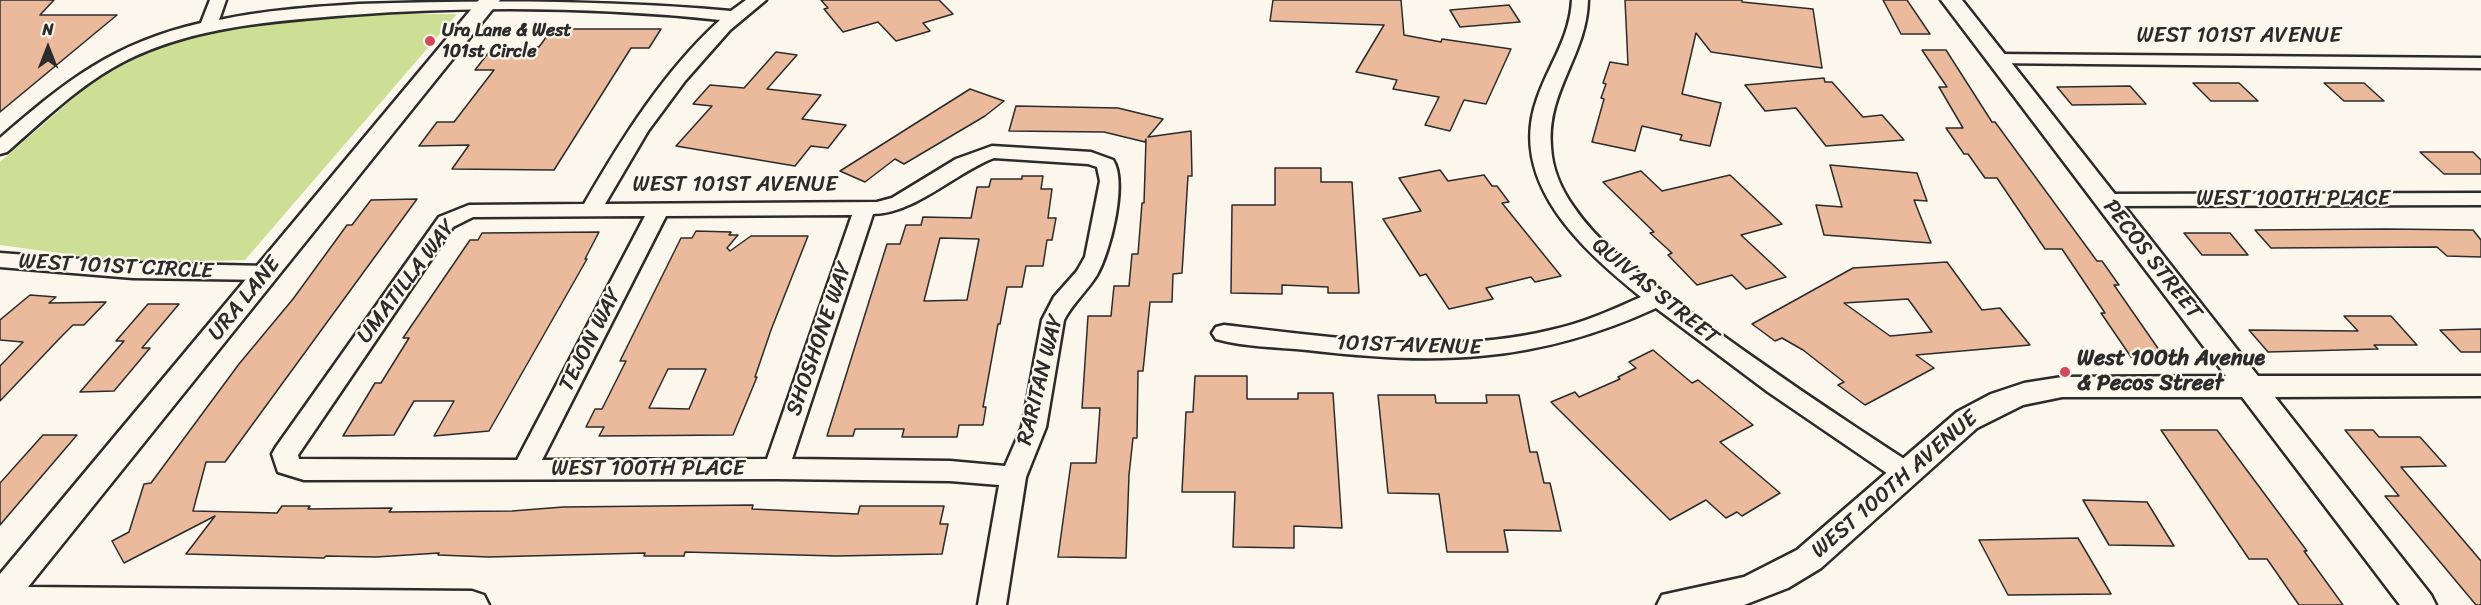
<!DOCTYPE html>
<style>
body{margin:0}
#map{position:relative;width:2481px;height:605px;overflow:hidden;background:#fbf7ec;font-family:Sriracha,sans-serif}
canvas{display:block}
.north{position:absolute;left:18px;top:18px;width:60px;height:60px;-webkit-text-stroke:4px #fbf7ec;paint-order:stroke;rotate:0deg;font-size:16px;font-weight:700;line-height:24px;text-align:center;color:#2b2b2b}
.north::after{content:'';display:block;margin:auto;width:21px;height:27px;background:#2b2b2b;clip-path:polygon(50% 0,100% 100%,50% 72%,0 100%)}
</style>
<div id="map">
<canvas width="2481" height="605"></canvas>
<div class="north">N</div>
</div>
<script>
const g = document.querySelector('canvas').getContext('2d');
g.lineJoin = 'round';
function fill(path, color) { g.fillStyle = color; g.fill(path, 'evenodd'); }
function strokePath(path, color, width, dash) { g.strokeStyle = color; g.lineWidth = width; g.lineCap = dash ? 'butt' : 'round'; g.setLineDash(dash || []); g.stroke(path); }
function write(font, color, halo, rows, align = 'center') {
  g.font = font + ' Sriracha,sans-serif'; g.lineWidth = 4.5; g.setLineDash([]); g.textBaseline = 'middle'; g.strokeStyle = halo; g.fillStyle = color; for (const [text, x, y, turn = 0] of rows) {
    g.save(); g.translate(x, y); g.rotate((+turn || 0) * Math.PI / 180); g.textAlign = isNaN(turn) ? turn : align; if (halo) g.strokeText(text, 0, 0); g.fillText(text, 0, 0); g.restore();
  }
}
fill(new Path2D(`
 M394,14H457L245,260L133,263L0,245V162L101,74L149,49L207,31L236,26Z`), '#cddf94');
const building = new Path2D(`
 M0,0H54L40,15H117L0,112Z
 M821,0H939L953,14L923,23L930,31L896,41L878,22L843,32L824,9L828,8Z
 M1273,0H1401L1404,35L1441,42L1442,39L1511,49L1486,104L1464,100L1450,131L1425,125L1439,97L1393,89L1397,80L1356,72L1384,25L1270,21Z
 M1625,0H1742V2L1813,9L1822,68L1711,52L1696,33L1682,94L1721,103L1710,146L1680,140L1682,135L1642,126L1635,151L1592,142L1604,99L1601,98L1606,84L1603,83L1610,62L1628,65Z
 M1883,0H1907L1930,34H1901Z
 M1509,5L1520,22L1460,27L1450,10Z
 M552,29H661L649,48H631L554,170L452,169L469,145L419,146L437,122H454L494,70H475L493,47H539Z
 M1922,50H1946L1992,122H1995L2097,261H2102L2119,285H2114L2164,357H2131L2101,313H2105L2062,249H2045L1997,178H1985L1968,154H1964L1946,128H1963L1939,87H1947Z
 M776,52L797,55L767,89L821,95L802,119L846,125L828,148L811,146L795,166L676,146L712,106L693,104L710,85L744,88Z
 M1824,78L1825,82H1832L1863,117L1882,115L1904,140L1826,146L1796,108L1765,111L1745,85Z
 M2193,83H2239L2258,101H2211Z
 M2324,83H2364L2384,101H2344Z
 M2130,86L2146,104L2072,105L2057,87Z
 M970,89L1004,101L985,116L904,164L895,159L865,182L840,171Z
 M1016,106L1118,108L1163,119L1148,137L1191,131L1192,176H1188L1182,273L1173,274L1172,302H1150L1143,371H1138L1137,438H1133L1129,475L1126,558L1058,557L1071,463H1096L1100,408H1082L1088,316H1111L1114,286H1129L1132,254H1138L1142,203H1144L1146,139L1145,142L1104,132L1009,131Z
 M2420,152H2473L2481,160V174H2444Z
 M1830,165L1917,173L1927,201L1914,200L1931,243L1824,235L1816,205L1842,207Z
 M1275,168H1321V182H1352L1359,293H1328V287L1282,285V294L1231,293L1232,205H1275Z
 M1440,170L1448,181L1484,175L1492,186H1497L1509,202L1502,203L1561,276L1535,282L1531,277L1486,288L1493,299L1449,309L1426,274L1420,276L1383,219L1421,211L1399,178Z
 M1641,171L1662,191L1730,175L1782,224L1741,235L1786,277L1746,289L1732,275L1697,285L1668,255L1672,253L1650,233L1654,232L1603,182Z
 M1022,176H1043L1041,189H1052L1048,218H1056L1052,240H1047L1043,266H1026L1022,287H1007L1000,324H998L983,407H986L983,425H959L957,437H902L904,429H855L853,436H827L887,244H900L906,225H921L923,217L971,218L977,187H989L991,179H1022ZM940,238L979,239L967,300L924,301Z
 M417,199L225,462H206L193,511L277,513L282,506H310L308,509L392,508L389,512L512,511L563,507L753,505L752,509L858,514L860,506H944L940,524H948L942,554L836,556L685,552L684,556H644L645,553L489,557L438,555L439,553L376,557L326,556L324,558L186,554L215,516L124,563L112,541L129,532L144,484L151,483L239,364L293,299L347,225H352L371,200Z
 M2386,229L2473,230L2481,240V257L2447,256L2437,247L2271,248L2255,230Z
 M696,231L731,232L729,235H738L727,248L730,251L751,236H808L771,330L755,377H757L733,435L599,436L604,427H586L595,409H602L626,361H620L681,238H692ZM668,369H706L689,409L649,408Z
 M599,232L585,259H587L489,431L434,436L454,401H414L394,435L343,436L375,383H381L409,338H403L470,240H478L482,233Z
 M2184,233H2230L2248,255H2202Z
 M1947,262L1982,310L2000,308L2030,345L1916,355L1934,368L1865,405L1838,385L1844,382L1803,350L1782,338L1775,341L1752,324L1853,268ZM1908,299L1932,332L1890,336L1844,303Z
 M30,295L56,297L49,303L106,302L84,325H73L60,338L0,401V366L23,342L0,340V320Z
 M148,304H179L142,348H150L114,391L80,392L124,341H116Z
 M2344,316H2391L2417,345H2374L2378,349L2268,352L2249,330L2358,331Z
 M2481,329V352H2461L2440,330Z
 M1653,350L1692,383L1698,380L1753,425L1720,442L1780,493L1742,516L1737,512L1726,518L1706,500L1670,520L1551,402L1575,392L1579,397L1620,379L1618,377L1636,368L1629,362Z
 M1195,376H1247V399H1298V393H1333L1342,528L1294,526V548L1233,547L1235,492H1182L1186,412H1193Z
 M1378,395H1435L1436,403H1487L1486,395H1519L1530,452H1537L1544,483H1550L1561,531L1504,530L1508,552H1447L1439,494L1388,493Z
 M2161,430H2217L2307,551H2304L2343,605H2299L2267,559H2249Z
 M2345,430H2373L2379,437H2420L2446,466L2401,467L2481,561V605H2476L2385,496H2399Z
 M43,435H77L0,525V483Z
 M2083,500L2147,502L2174,546L2109,545Z
 M2078,538L2111,594L2008,595L1979,540Z`);
fill(building, '#ebba9c');
strokePath(building, '#2b2b2b', 1.5);
const minor = new Path2D(`
 M210,0H226L219,20C265,10 312,7 359,4C483,0 608,0 731,11L746,0H766L730,30L685,81L648,131L605,204L877,202L892,198L956,159L992,146L1091,152L1113,160C1128,182 1110,253 1097,275C1087,291 1073,303 1064,320L1046,427L1026,477L1006,605H978L999,485L950,481L776,479L304,480L278,472L272,454L276,447L439,217L469,205L584,204C622,138 664,71 720,20C597,7 473,6 350,15C274,21 194,26 125,61C80,84 44,120 7,152L0,154V138C66,81 113,43 201,23ZM994,158L1088,164L1097,167L1100,181L1085,257L1077,271L1054,297L1042,320L1022,427L1005,466L950,461L792,459L873,214C914,214 955,173 994,158ZM852,215L767,459L542,460L666,216ZM645,216L517,460L299,459L298,455L453,227L473,217Z
 M1572,0H1588C1587,55 1546,91 1551,147C1552,168 1561,189 1573,206C1602,249 1649,281 1690,312C1764,366 1839,417 1915,466L1919,473L1915,480L1906,483L1897,480L1768,392L1656,308C1534,364 1437,365 1307,350C1277,347 1245,347 1216,339L1212,333L1216,327L1224,325C1331,337 1445,356 1551,330C1583,323 1612,310 1641,297C1583,250 1507,183 1537,99C1549,64 1570,38 1572,0Z
 M1996,54L2481,58V68L1990,63L1987,59Z
 M2481,193V205L2106,206L2099,204L2096,200L2099,196L2106,194Z
 M0,253L133,263L267,266L275,268L278,273L275,278L267,280L133,278L0,267Z`);
const tertiary = new Path2D(`
 M479,0H500L28,587L472,591L484,595L489,605H0V574Z
 M1941,0H1962L2258,376H2481V396L2275,397L2431,595L2436,605H2400L2242,397H2062L2023,405L1977,428L1821,568L1788,588L1744,605H1657L1662,595L1744,577L1797,550L1957,412L1991,394L2024,383L2062,377L2226,376Z`);
strokePath(minor, '#2b2b2b', 5);
strokePath(tertiary, '#2b2b2b', 5);
fill(minor, '#fbf7ec');
fill(tertiary, '#fbf7ec');
for (const [x, y, r, color] of [
 [430,41,6,"#d1495b"],
 [2065,372,6,"#d1495b"]
]) { const dot = new Path2D(); dot.arc(x, y, r, 0, 2 * Math.PI); g.fillStyle = color; g.fill(dot); strokePath(dot, '#fbf7ec', 2); }
write('bold 18px', '#2b2b2b', '#fbf7ec', [
 ["Ura Lane & West",442,31],
 ["101st Circle",442,52]
], 'left');
write('22px', '#2b2b2b', '#fbf7ec', [
 ["WEST 101ST AVENUE",2239,36],
 ["WEST 101ST AVENUE",735,185],
 ["WEST 100TH PLACE",2293,199],
 ["PECOS STREET",2152,260,52],
 ["WEST 101ST CIRCLE",116,267,3],
 ["UMATILLA WAY",407,282,-53],
 ["QUIVAS STREET",1655,292,39],
 ["URA LANE",245,299,-51],
 ["SHOSHONE WAY",820,339,-71],
 ["TEJON WAY",591,340,-63],
 ["101ST AVENUE",1409,346,2],
 ["RARITAN WAY",1041,380,-76],
 ["WEST 100TH PLACE",648,469],
 ["WEST 100TH AVENUE",1895,485,-41]
]);
write('bold 22px', '#2b2b2b', '#fbf7ec', [
 ["West 100th Avenue",2077,359],
 ["& Pecos Street",2077,384]
], 'left');
</script>
